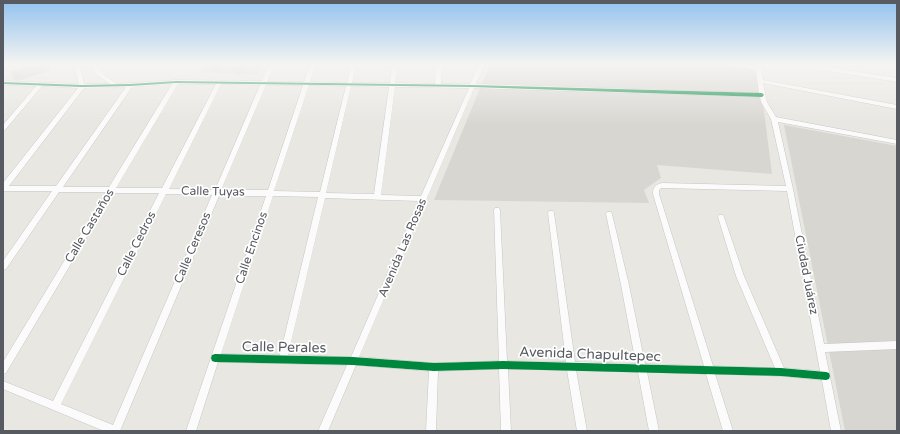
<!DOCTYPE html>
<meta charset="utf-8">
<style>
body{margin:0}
#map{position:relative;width:900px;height:434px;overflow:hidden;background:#e8e7e2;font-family:"Varela Round",sans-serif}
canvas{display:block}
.frame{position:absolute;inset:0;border:4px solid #575b61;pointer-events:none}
</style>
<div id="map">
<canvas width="900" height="434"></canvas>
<div class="frame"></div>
</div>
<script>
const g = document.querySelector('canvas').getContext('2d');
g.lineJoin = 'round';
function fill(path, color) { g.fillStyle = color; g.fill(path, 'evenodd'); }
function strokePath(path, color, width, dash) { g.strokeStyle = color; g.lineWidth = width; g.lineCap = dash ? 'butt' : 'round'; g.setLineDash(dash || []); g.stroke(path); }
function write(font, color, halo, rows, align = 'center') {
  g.font = font + ' "Varela Round",sans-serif'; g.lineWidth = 3.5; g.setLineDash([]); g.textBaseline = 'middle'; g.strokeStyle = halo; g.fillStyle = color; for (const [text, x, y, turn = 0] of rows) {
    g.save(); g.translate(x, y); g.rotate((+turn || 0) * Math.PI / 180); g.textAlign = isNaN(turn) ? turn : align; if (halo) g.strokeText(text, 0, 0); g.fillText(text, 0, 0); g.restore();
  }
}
fill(new Path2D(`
 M490,64H758L772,174L657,165L661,178L644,190L649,203L434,200Z
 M784,125L897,146V431H845Z`), '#d8d6d1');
fill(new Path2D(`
 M206,64H263L258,75L201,73Z`), '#dbdad1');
const building = new Path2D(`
 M34,64H47L50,70L20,80H14L11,72Z
 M208,64H234L215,72Z
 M241,65L247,71L237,75L232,69Z`);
fill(building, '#d2d0cd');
strokePath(building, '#d8d6d1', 1);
const minor = new Path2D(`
 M74,64H80L84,84H110L97,75L90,64H95L104,75L117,84L176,80L262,81L269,64H275L267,82H304L310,64H316L310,82L347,83L351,64H357L352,83H390L392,64H398L395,83L435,84L436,64H442L441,84H470L479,64H485L476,84L759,93L756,70L725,64H738L756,67L755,64H761L763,80L897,105V109L763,83L767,102L776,117L897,140V144L778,122L793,189L824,344L897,341V349L825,352L841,431H831L822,380L781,376L715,374L733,431H723L706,374L647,372L659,431H649L638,372L576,370L587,431H577L567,370L508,369L511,431H501L499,369L438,371L436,431H426L429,371L356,365L328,431H318L347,365L218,362L196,431H186L266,196H219L120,431H104L3,389V381L53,401L159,193H113L6,373L3,374V362L106,192H59L6,269L3,270V261L52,191H3V183L78,88L42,86L5,130L3,131V125L36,86L3,85V81L79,84ZM172,84L109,187H63L132,87ZM178,84H216L162,188H116ZM221,84L260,85L215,190L169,189ZM266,85H303L268,190H221ZM309,85L346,86L320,192L274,191ZM351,86L389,87L374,194L326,193ZM126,87L56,186H9L84,88ZM395,87L469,88L421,196L381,195ZM474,88L760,97L761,102L771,119L786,186L662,183C655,185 653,187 653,194L704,366L645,364L629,285L612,214L611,212H607L606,214L621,285L636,364L575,362L554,213L553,211H549L548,213L566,362L507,361L500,210L499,208H495L494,210L499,361L434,363L359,357ZM661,188L787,191L820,371L784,368L744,276L724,217L723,215H719L718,217L736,276L775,368L713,366L659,194V190ZM166,194L212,195L113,425L61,404ZM273,196L318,197L280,355L221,354ZM325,198L419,201L351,357L288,355Z
 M796,64H809L897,78V82L798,66Z`);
strokePath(minor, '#c5c5c4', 1);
fill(minor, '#fcfbfb');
fill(new Path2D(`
 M176,81L473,85L762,93L764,95L762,97L473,87L176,83L130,86L82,87L3,84V82L82,85L130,84Z
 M215,354L353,357L434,363L503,361L781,368L826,372L829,373L830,376L829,379L826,380L781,376L503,369L434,371L353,365L215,362L212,361L211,358L212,355Z`), '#00873e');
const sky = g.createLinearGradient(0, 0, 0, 125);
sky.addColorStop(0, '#92c2ee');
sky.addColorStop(0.51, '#f5f4f2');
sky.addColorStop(1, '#f5f4f200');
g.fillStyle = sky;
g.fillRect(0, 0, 900, 125);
write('12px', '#575b61', '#fff', [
 ["Calle Tuyas",213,192,1],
 ["Calle Castaños",90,226,-59],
 ["Calle Cedros",137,244,-63],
 ["Calle Ceresos",193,248,-67],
 ["Calle Encinos",252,248,-71],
 ["Avenida Las Rosas",403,248,-67],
 ["Ciudad Juárez",806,275,79]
]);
write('14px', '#575b61', '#fff', [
 ["Calle Perales",284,348,1],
 ["Avenida Chapultepec",590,355,2]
]);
</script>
